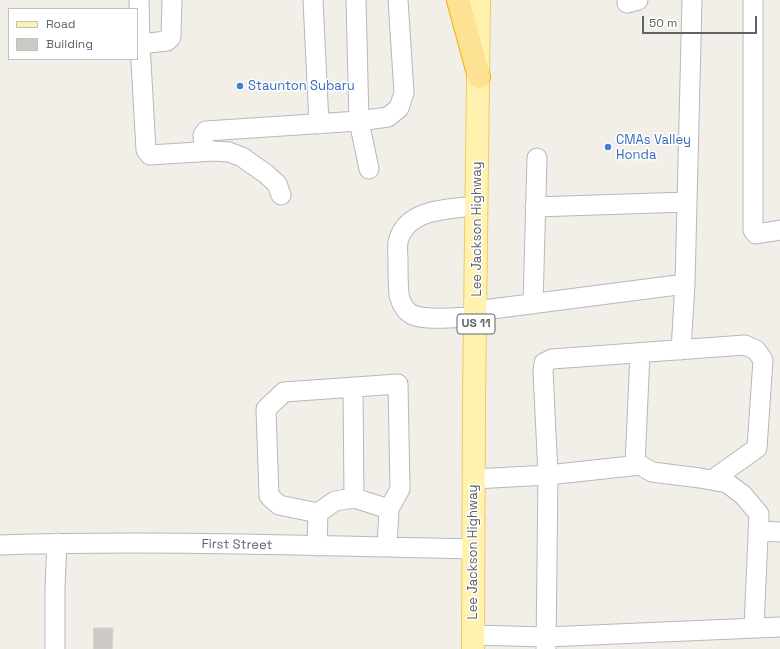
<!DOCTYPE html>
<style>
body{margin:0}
#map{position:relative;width:780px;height:649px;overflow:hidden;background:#f1efe8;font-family:"Space Grotesk",sans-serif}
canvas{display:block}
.legend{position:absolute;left:8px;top:8px;width:130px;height:52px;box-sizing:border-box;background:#fff;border:1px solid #bfc1c3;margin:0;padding:5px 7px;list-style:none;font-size:12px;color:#5f6368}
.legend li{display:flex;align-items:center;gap:8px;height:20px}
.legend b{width:20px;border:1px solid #bfc1c3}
.scale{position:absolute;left:642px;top:16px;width:115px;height:18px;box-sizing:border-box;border:2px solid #5f6368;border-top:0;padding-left:5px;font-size:12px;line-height:14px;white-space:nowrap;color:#5f6368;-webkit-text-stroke:3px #fff;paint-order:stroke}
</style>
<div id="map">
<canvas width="780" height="649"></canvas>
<ul class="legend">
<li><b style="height:5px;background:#fff2af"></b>Road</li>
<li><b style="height:11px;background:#cccac5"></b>Building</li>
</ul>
<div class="scale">50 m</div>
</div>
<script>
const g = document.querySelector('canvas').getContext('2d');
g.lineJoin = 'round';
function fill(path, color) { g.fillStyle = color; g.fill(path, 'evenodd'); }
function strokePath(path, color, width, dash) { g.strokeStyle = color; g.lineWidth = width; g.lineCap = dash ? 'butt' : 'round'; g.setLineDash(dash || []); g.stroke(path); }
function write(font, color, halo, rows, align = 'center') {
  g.font = font + ' "Space Grotesk",sans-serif'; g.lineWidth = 3; g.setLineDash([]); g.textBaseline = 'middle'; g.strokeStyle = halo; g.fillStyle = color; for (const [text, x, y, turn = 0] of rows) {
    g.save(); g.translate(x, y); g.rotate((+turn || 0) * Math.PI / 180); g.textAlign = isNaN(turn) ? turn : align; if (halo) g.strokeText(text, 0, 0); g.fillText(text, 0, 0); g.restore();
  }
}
const building = new Path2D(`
 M94,628H113L112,649H94Z`);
fill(building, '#cccac5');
strokePath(building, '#d6d1c6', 1);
const minor = new Path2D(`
 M139,0L140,44
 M172,0L171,37L167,41L140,44L146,150L150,155L214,151L229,152L242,157L266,174L277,184L281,195
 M313,0L319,124
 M356,0L359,121L369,169
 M753,0V230L756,234L780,230
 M627,3L638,0
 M204,151L203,135L206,131L359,121L388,117L399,108L404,93L398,0
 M535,207L687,202
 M533,304L537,158
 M476,311L685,284
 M476,317C460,317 427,321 413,315C404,311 401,303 399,295C398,283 398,272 398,260C398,254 397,248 398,242C406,208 450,209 477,206
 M681,350L685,284L692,0
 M353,387L354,498
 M635,465L640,353
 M474,479L548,475L640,465L652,472L700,478L727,483L743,495L759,514L754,627
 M758,531L780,532
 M0,545C158,540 316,546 473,549
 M317,546L318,513
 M387,547L389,509L400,489L398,384L284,392L266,409L269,496L279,505L318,513L335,501L354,498L389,509
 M473,635L546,637L780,627
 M55,649V587L57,543
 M546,649L548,475L543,371L544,363L552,359L745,345L756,350L763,360L757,448L712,480`);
const major = new Path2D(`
 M473,649L474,399L479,0`);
const highway = new Path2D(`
 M458,0L479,77`);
strokePath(minor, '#b5b8bc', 21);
strokePath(major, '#f2c960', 24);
strokePath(highway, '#f9ab00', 24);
strokePath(minor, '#fff', 19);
strokePath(major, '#fff2af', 22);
strokePath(highway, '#fde293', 22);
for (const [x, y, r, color] of [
 [240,86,4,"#3f7fe0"],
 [608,147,4,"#3f7fe0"]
]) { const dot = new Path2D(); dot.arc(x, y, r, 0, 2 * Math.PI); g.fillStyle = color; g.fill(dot); strokePath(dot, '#fff', 1.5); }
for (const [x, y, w] of [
 [476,324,38]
]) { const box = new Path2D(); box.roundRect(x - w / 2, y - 10, w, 20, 3); g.fillStyle = '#fff'; g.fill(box); strokePath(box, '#5f6368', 1); }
write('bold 12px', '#5f6368', null, [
 ["US 11",476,324]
]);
write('13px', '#366cbe', '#fff', [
 ["Staunton Subaru",248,86],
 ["CMAs Valley",616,140],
 ["Honda",616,155]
], 'left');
write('13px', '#5f6368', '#fff', [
 ["Lee Jackson Highway",477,229,-90],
 ["First Street",237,545,1],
 ["Lee Jackson Highway",473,552,-90]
]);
</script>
